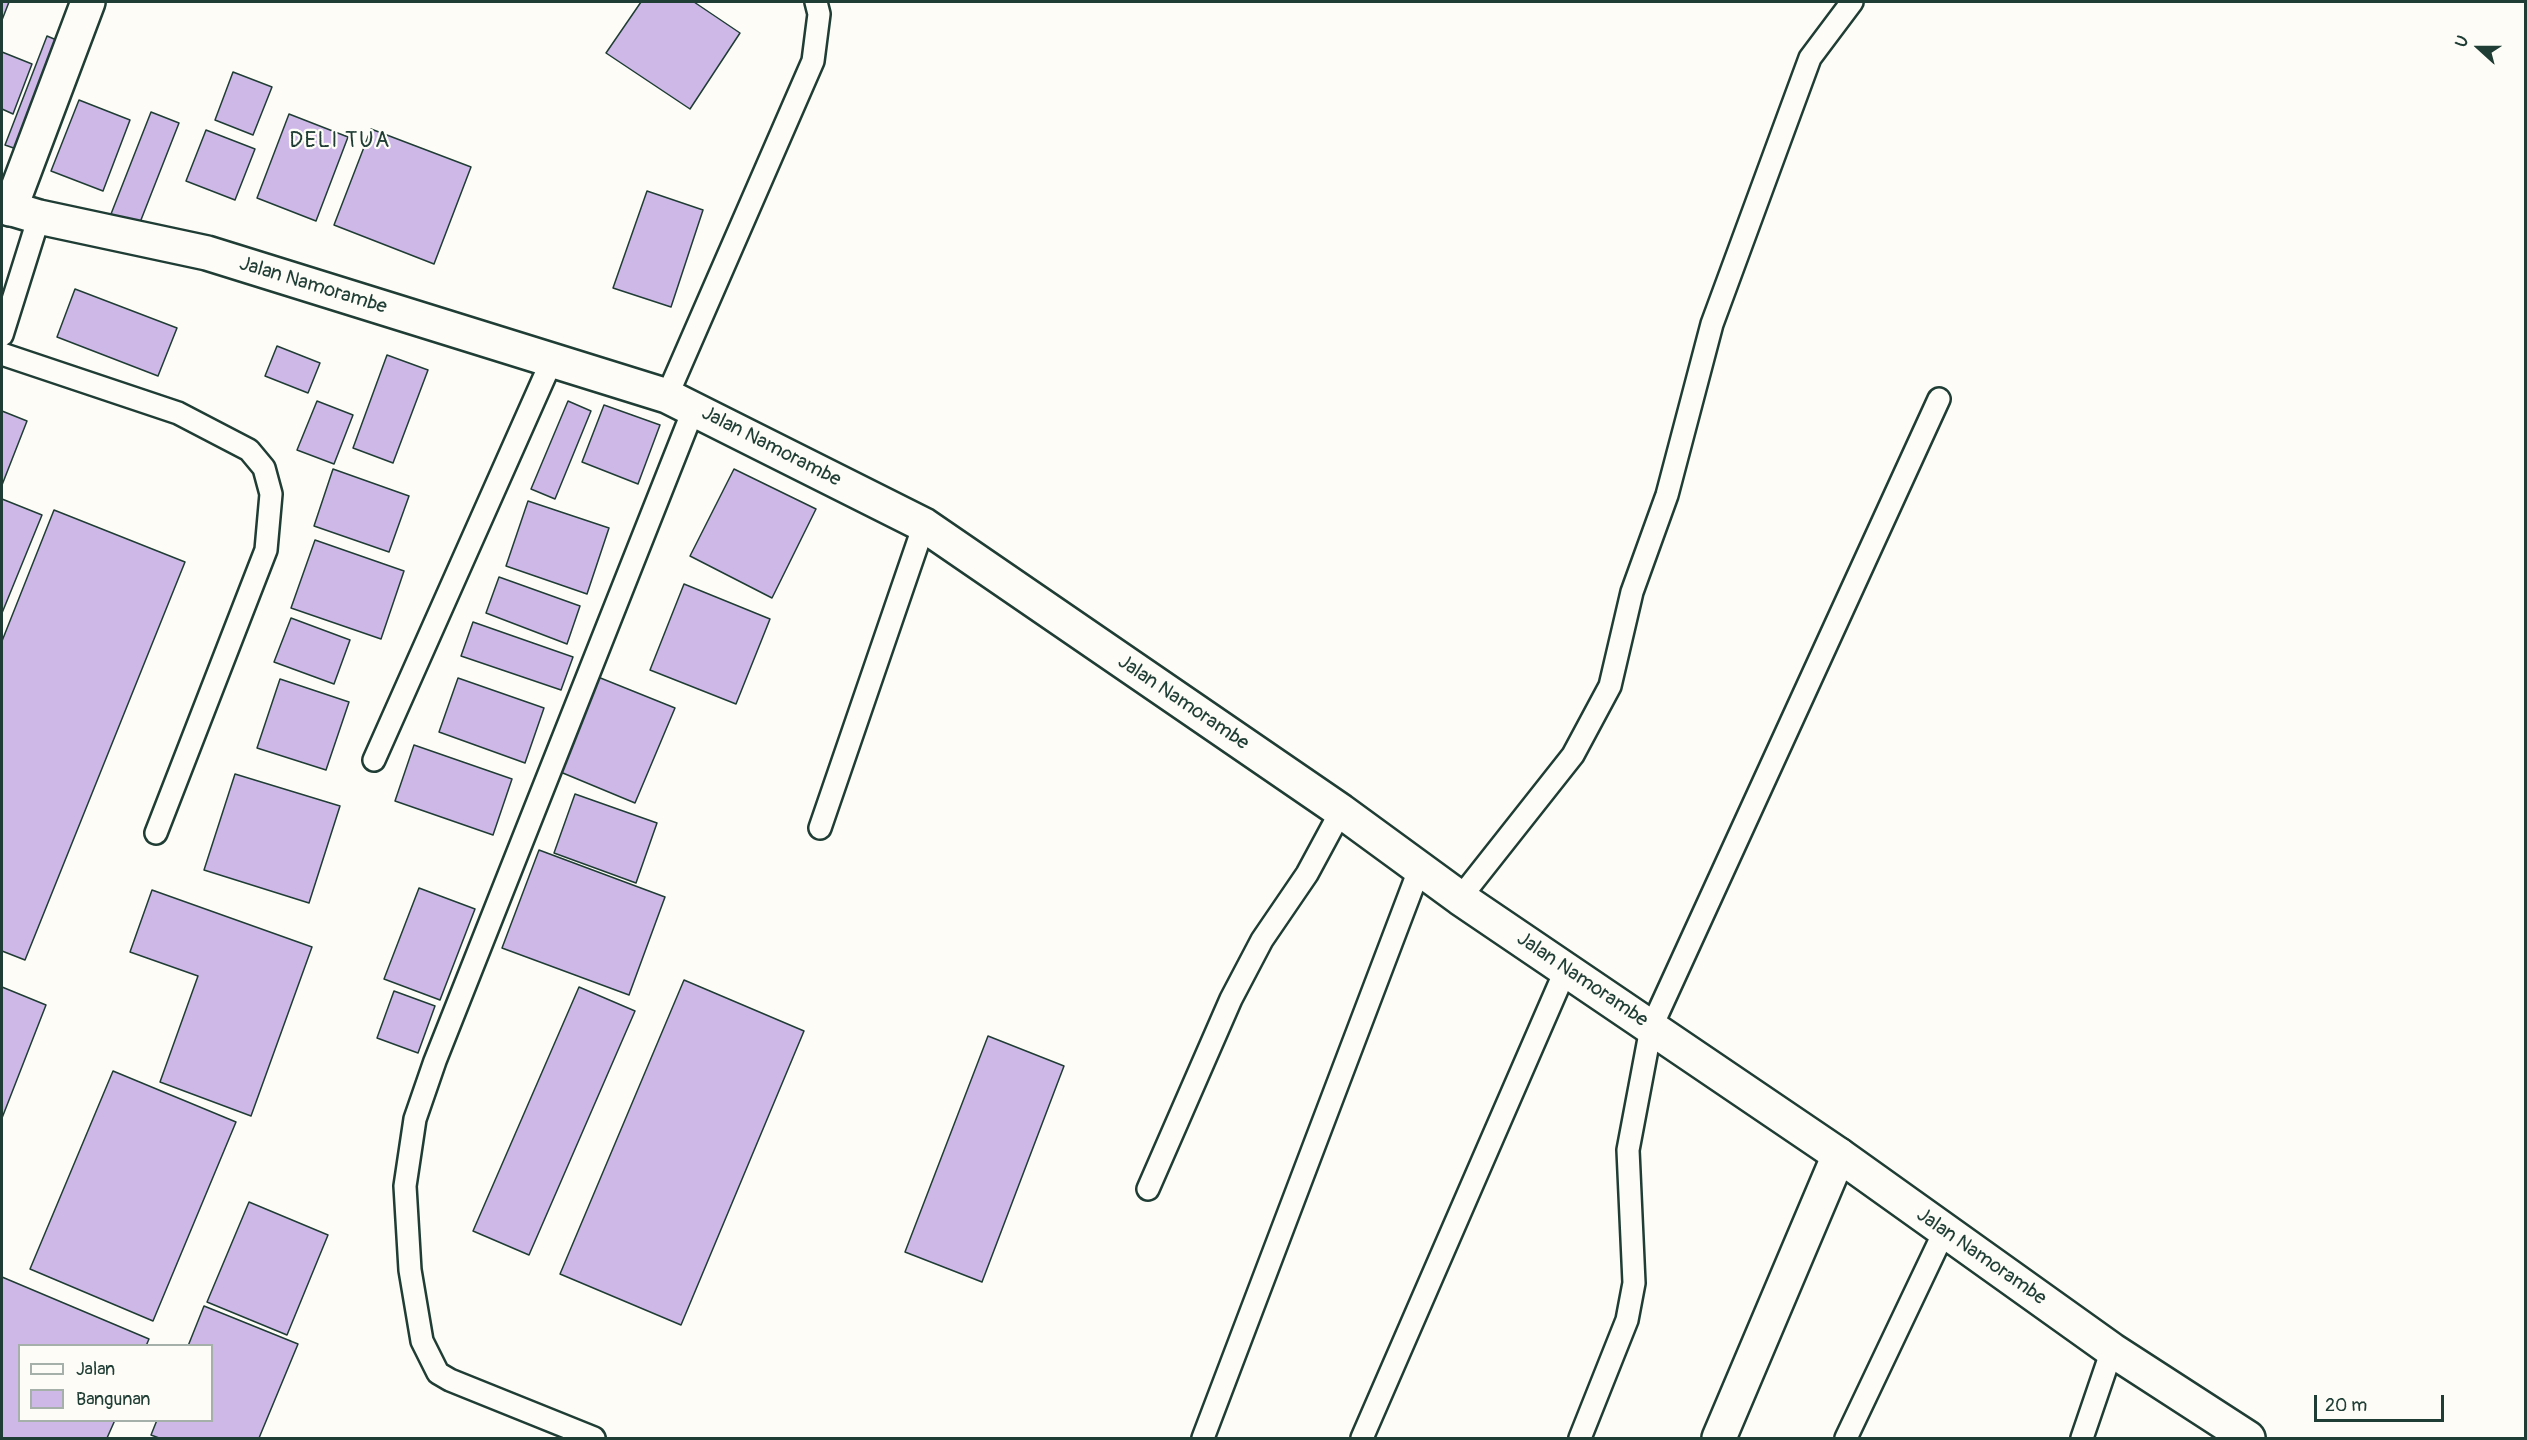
<!DOCTYPE html>
<style>
body{margin:0}
#map{position:relative;width:2527px;height:1440px;overflow:hidden;background:#fdfcf7;font-family:Pangolin,sans-serif}
canvas{display:block}
.frame{position:absolute;inset:0;border:3px solid #1f3d34;pointer-events:none}
.legend{position:absolute;left:18px;top:1344px;width:195px;height:78px;box-sizing:border-box;background:#fdfcf7;border:2px solid #a4b0a9;margin:0;padding:8px 10px;list-style:none;font-size:18px;color:#1f3d34}
.legend li{display:flex;align-items:center;gap:12px;height:30px}
.legend b{width:30px;border:2px solid #a4b0a9}
.north{position:absolute;left:2449px;top:18px;width:60px;height:60px;-webkit-text-stroke:4px #fdfcf7;paint-order:stroke;rotate:291deg;font-size:16px;font-weight:700;line-height:24px;text-align:center;color:#1f3d34}
.north::after{content:'';display:block;margin:auto;width:21px;height:27px;background:#1f3d34;clip-path:polygon(50% 0,100% 100%,50% 72%,0 100%)}
.scale{position:absolute;left:2314px;top:1395px;width:130px;height:27px;box-sizing:border-box;border:3px solid #1f3d34;border-top:0;padding-left:8px;font-size:18px;line-height:21px;white-space:nowrap;color:#1f3d34;-webkit-text-stroke:4px #fdfcf7;paint-order:stroke}
</style>
<div id="map">
<canvas width="2527" height="1440"></canvas>
<div class="frame"></div>
<ul class="legend">
<li><b style="height:8px;background:#fdfcf7"></b>Jalan</li>
<li><b style="height:16px;background:#cdb8e8"></b>Bangunan</li>
</ul>
<div class="north">U</div>
<div class="scale">20 m</div>
</div>
<script>
const g = document.querySelector('canvas').getContext('2d');
g.lineJoin = 'round';
function fill(path, color) { g.fillStyle = color; g.fill(path, 'evenodd'); }
function strokePath(path, color, width, dash) { g.strokeStyle = color; g.lineWidth = width; g.lineCap = dash ? 'butt' : 'round'; g.setLineDash(dash || []); g.stroke(path); }
function write(font, color, halo, rows, align = 'center') {
  g.font = font + ' Pangolin,sans-serif'; g.lineWidth = 4.5; g.setLineDash([]); g.textBaseline = 'middle'; g.strokeStyle = halo; g.fillStyle = color; for (const [text, x, y, turn = 0] of rows) {
    g.save(); g.translate(x, y); g.rotate((+turn || 0) * Math.PI / 180); g.textAlign = isNaN(turn) ? turn : align; if (halo) g.strokeText(text, 0, 0); g.fillText(text, 0, 0); g.restore();
  }
}
const building = new Path2D(`
 M2,2H9L2,20Z
 M641,2H694L740,33L690,109L606,53Z
 M47,36L66,44L25,152L5,145Z
 M2,52L32,64L13,114L2,109Z
 M233,72L272,87L253,135L215,120Z
 M79,100L130,120L103,191L51,171Z
 M151,112L179,123L139,225L111,214Z
 M289,114L348,137L316,221L257,198Z
 M371,129L471,167L434,264L334,225Z
 M206,130L255,149L235,200L186,181Z
 M647,191L703,210L671,307L613,288Z
 M75,289L177,328L158,376L57,337Z
 M277,346L320,363L308,393L265,376Z
 M387,355L428,370L393,463L353,448Z
 M317,401L353,415L334,464L297,450Z
 M568,401L591,411L555,499L531,489Z
 M604,405L660,425L638,484L582,462Z
 M2,411L27,421L2,485Z
 M333,469L409,496L389,552L314,526Z
 M734,469L816,509L772,598L690,556Z
 M2,499L42,515L2,613Z
 M528,501L609,528L587,594L506,566Z
 M54,510L185,562L25,960L2,951V641Z
 M315,540L404,571L381,639L291,608Z
 M499,577L580,606L567,644L486,613Z
 M684,584L770,619L736,704L650,670Z
 M291,618L350,640L334,684L274,662Z
 M473,622L573,657L561,690L461,656Z
 M598,677L675,708L635,803L558,771Z
 M458,678L544,708L525,763L439,732Z
 M280,679L349,702L326,770L257,748Z
 M414,745L512,779L493,835L395,801Z
 M235,774L340,806L309,903L204,870Z
 M575,794L657,823L636,883L554,853Z
 M539,850L665,897L629,995L502,948Z
 M419,888L475,909L440,1000L384,979Z
 M152,890L312,947L251,1116L160,1082L198,976L130,952Z
 M684,980L804,1031L681,1325L560,1274Z
 M2,987L46,1005L2,1118Z
 M579,987L635,1011L529,1255L473,1231Z
 M394,991L435,1006L418,1053L377,1038Z
 M988,1036L1064,1066L982,1282L905,1252Z
 M113,1071L236,1122L153,1321L30,1269Z
 M249,1202L328,1235L287,1335L207,1302Z
 M2,1277L149,1339L146,1346H20V1420H115L107,1438H2Z
 M204,1306L298,1344L259,1438H159L151,1435L157,1420H212V1346H188Z`);
fill(building, '#cdb8e8');
strokePath(building, '#1f3d34', 1.5);
const service = new Path2D(`
 M2,335L39,217
 M2,354L178,413L249,450L264,468L271,494L266,550L156,833
 M667,396L813,61L819,14L816,2
 M374,760L552,360
 M820,828L924,525
 M1460,898L1573,755L1610,686L1632,592L1667,495L1712,324L1810,58L1852,2
 M1148,1189L1231,999L1262,940L1307,874L1341,811
 M594,1438L450,1380L438,1373L422,1341L410,1270L405,1186L415,1119L435,1061L694,408
 M1203,1438L1419,870
 M1362,1438L1566,969
 M1580,1438L1627,1320L1634,1283L1628,1150L1651,1028L1939,399
 M1846,1438L1944,1232
 M2082,1438L2112,1350`);
const minor = new Path2D(`
 M10,209L88,2
 M1719,1438L1839,1155`);
const secondary = new Path2D(`
 M2,206L39,217L207,253L667,396L924,525L1341,811L1460,898L1839,1155L2112,1350L2248,1438`);
strokePath(service, '#1f3d34', 26);
strokePath(minor, '#1f3d34', 38);
strokePath(secondary, '#1f3d34', 38);
strokePath(service, '#fdfcf7', 21);
strokePath(minor, '#fdfcf7', 33);
strokePath(secondary, '#fdfcf7', 33);
write('20px', '#1f3d34', '#fdfcf7', [
 ["Jalan Namorambe",313,286,17],
 ["Jalan Namorambe",771,447,27],
 ["Jalan Namorambe",1183,703,34],
 ["Jalan Namorambe",1582,980,34],
 ["Jalan Namorambe",1981,1257,35]
]);
g.letterSpacing = '1.5px';
write('22px', '#1f3d34', '#fdfcf7', [
 ["DELI TUA",340,141]
]);
g.letterSpacing = '0px';
</script>
